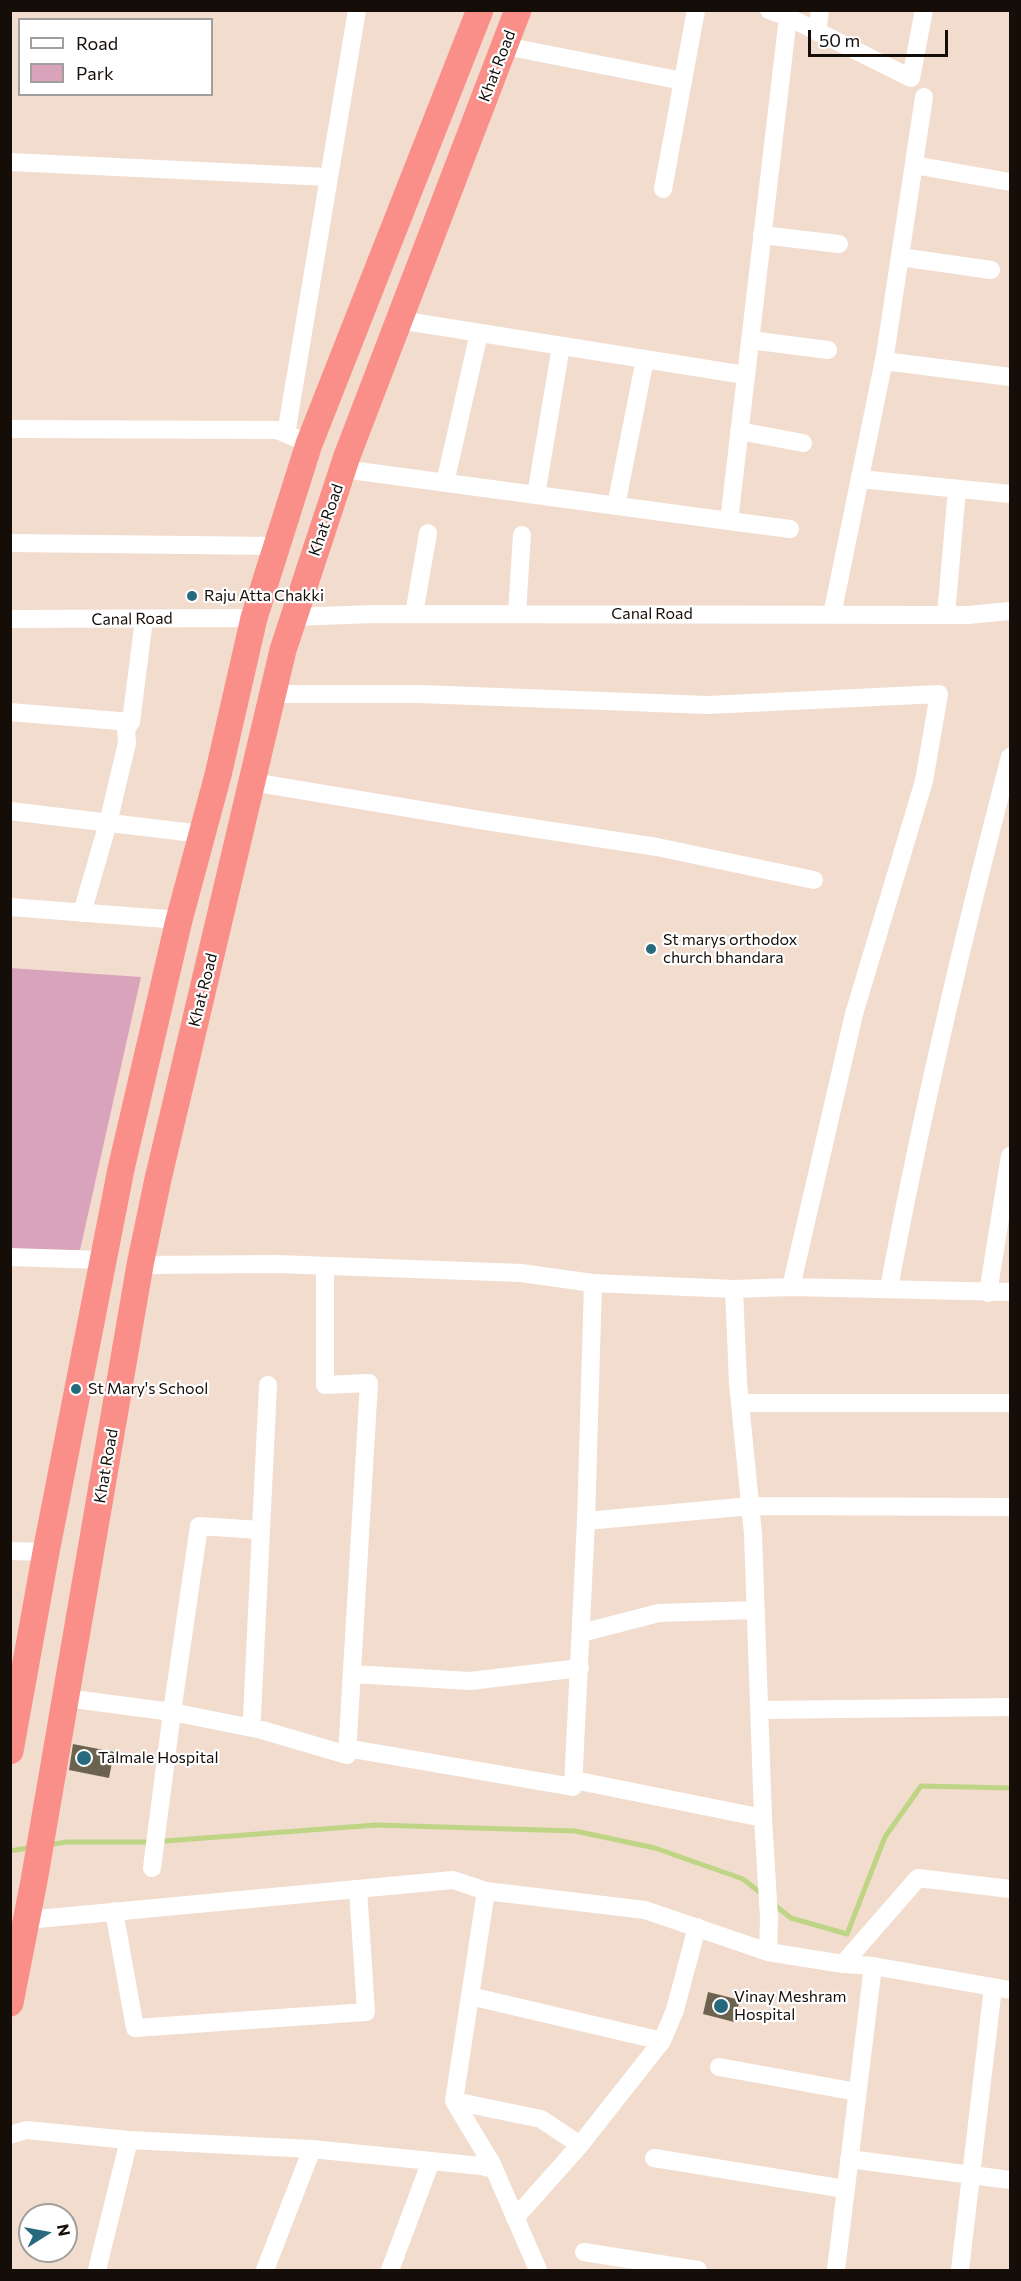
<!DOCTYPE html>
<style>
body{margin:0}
#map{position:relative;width:1021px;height:2281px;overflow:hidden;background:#f2dccd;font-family:Commissioner,sans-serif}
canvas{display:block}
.frame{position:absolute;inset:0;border:12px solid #140d08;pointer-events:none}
.legend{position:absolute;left:18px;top:18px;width:195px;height:78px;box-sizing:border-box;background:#fff;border:2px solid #a19e9c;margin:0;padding:8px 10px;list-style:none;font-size:18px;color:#140d08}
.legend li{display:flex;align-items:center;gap:12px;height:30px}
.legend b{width:30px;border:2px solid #a19e9c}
.north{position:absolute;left:18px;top:2203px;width:60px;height:60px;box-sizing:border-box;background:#fff;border:2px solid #a19e9c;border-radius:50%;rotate:79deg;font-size:16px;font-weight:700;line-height:24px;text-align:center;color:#140d08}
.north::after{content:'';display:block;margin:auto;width:21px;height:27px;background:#286a7d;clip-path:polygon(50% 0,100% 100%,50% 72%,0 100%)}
.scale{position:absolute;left:808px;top:30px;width:140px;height:27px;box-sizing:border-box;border:3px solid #140d08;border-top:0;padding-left:8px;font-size:18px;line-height:21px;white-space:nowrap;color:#140d08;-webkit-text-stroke:4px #fff;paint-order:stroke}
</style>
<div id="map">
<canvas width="1021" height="2281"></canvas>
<div class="frame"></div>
<ul class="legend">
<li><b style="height:8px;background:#fff"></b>Road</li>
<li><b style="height:16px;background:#d9a4bb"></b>Park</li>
</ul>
<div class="north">N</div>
<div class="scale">50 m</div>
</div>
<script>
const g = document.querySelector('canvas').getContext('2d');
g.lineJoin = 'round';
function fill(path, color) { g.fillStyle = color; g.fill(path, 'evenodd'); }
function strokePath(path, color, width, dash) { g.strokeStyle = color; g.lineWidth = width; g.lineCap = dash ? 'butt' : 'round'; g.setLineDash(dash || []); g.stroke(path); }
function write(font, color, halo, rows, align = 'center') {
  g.font = font + ' Commissioner,sans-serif'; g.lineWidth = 4.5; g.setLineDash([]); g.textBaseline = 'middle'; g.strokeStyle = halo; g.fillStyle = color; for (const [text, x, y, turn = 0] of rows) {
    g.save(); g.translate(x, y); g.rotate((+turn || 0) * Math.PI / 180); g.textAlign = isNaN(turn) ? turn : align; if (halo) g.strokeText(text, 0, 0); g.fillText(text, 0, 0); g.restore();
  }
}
fill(new Path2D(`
 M10,968L141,977L80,1250H11Z`), '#d9a4bb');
strokePath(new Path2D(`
 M48,1845L66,1842H152L376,1825L575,1831L655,1848L743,1879L763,1895
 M10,1851L33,1847
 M772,1903L791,1918L847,1934L885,1837L921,1786L1010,1788`), '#bed585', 5);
fill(new Path2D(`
 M73,1744L114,1752L109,1778L69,1770Z
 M708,1992L740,2000L734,2022L703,2014Z`), '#6b6350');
strokePath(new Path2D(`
 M769,10L788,17L911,78L924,10
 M817,32L820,10
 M505,46L683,81
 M10,162L328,177
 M914,165L1010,182
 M663,189L696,10
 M762,235L839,244
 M900,257L991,270
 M399,320L745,375
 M750,340L828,350
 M884,361L1010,377
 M10,429L277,430L296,438
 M739,431L803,443
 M286,434L357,10
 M343,469L729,521L788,17
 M860,479L1010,494
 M445,483L479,333
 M536,495L561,346
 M616,506L645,359
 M729,521L790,529
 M10,543L277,546V547
 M414,614L428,533
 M517,614L522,535
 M832,615L885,355L924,97
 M946,615L957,489
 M293,617L373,614L968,615L1010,611
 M10,619L254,618
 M273,694H420L708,705L939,694L924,781L854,1014L791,1287
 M10,712L131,722
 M252,782L486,821L657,847L814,880
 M10,811L202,834
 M10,907L179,920
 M82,913L108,823L127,743L126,729L131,722L144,619
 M10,1257L102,1260
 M140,1265L277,1264L521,1273L593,1283L734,1289L791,1287L1010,1292
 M889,1288C922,1110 964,933 1010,757
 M988,1293L1010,1156
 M740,1403H1010
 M586,1521L751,1506L1010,1507
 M10,1551L46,1552
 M581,1633L659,1613L756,1610
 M352,1674L470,1681L580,1668
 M66,1698L172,1712L262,1730L347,1755L369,1383L325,1385V1266
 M759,1710L1010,1707
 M249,1727L252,1717L268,1385
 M347,1755L352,1749L573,1787L586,1521L593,1283
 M574,1780L763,1818L753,1534L738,1383L734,1289
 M763,1818L769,1918L768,1952
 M152,1868L172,1712L199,1526L260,1530
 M486,1891L645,1910L768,1952L843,1964L873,1966L1010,1990
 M114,1911L135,2028L366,2012L358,1889
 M27,1920L453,1880L486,1891L454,2101L492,2164L538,2270
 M843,1964L918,1878L1010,1889
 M470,1996L662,2041
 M719,2067L857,2092
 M454,2101L541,2119L580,2145
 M10,2135L26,2130L129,2140
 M654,2158L845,2189
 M849,2159L1010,2180
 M515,2218L580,2145L662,2041L675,2010L697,1927
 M584,2252L698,2270
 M97,2270L129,2140L312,2149L481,2166L494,2169
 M265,2270L312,2149
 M390,2270L431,2161
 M836,2270L873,1966
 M960,2270L993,1987`), '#fff', 18);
strokePath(new Path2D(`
 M10,1751L46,1552L121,1169L179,920L218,775L254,618L309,444L480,10
 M10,2003L34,1881L140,1265L158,1179L283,650L347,456L518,10`), '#fa8e89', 27);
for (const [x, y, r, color] of [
 [192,596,6,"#286a7d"],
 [651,949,6,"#286a7d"],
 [76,1389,6,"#286a7d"],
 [84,1758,8,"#286a7d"],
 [721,2006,8,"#286a7d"]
]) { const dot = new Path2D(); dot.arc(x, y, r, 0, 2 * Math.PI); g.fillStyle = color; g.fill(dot); strokePath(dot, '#fff', 2); }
write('16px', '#140d08', '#fff', [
 ["Khat Road",497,66,-69],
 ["Khat Road",326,520,-71],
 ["Canal Road",652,614],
 ["Canal Road",132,619,-1],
 ["Khat Road",203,990,-76],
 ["Khat Road",106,1466,-80]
]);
write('16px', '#140d08', '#fff', [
 ["Raju Atta Chakki",204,596],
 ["St marys orthodox",663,940],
 ["church bhandara",663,958],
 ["St Mary's School",88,1389],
 ["Talmale Hospital",98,1758],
 ["Vinay Meshram",734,1997],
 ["Hospital",734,2015]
], 'left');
</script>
